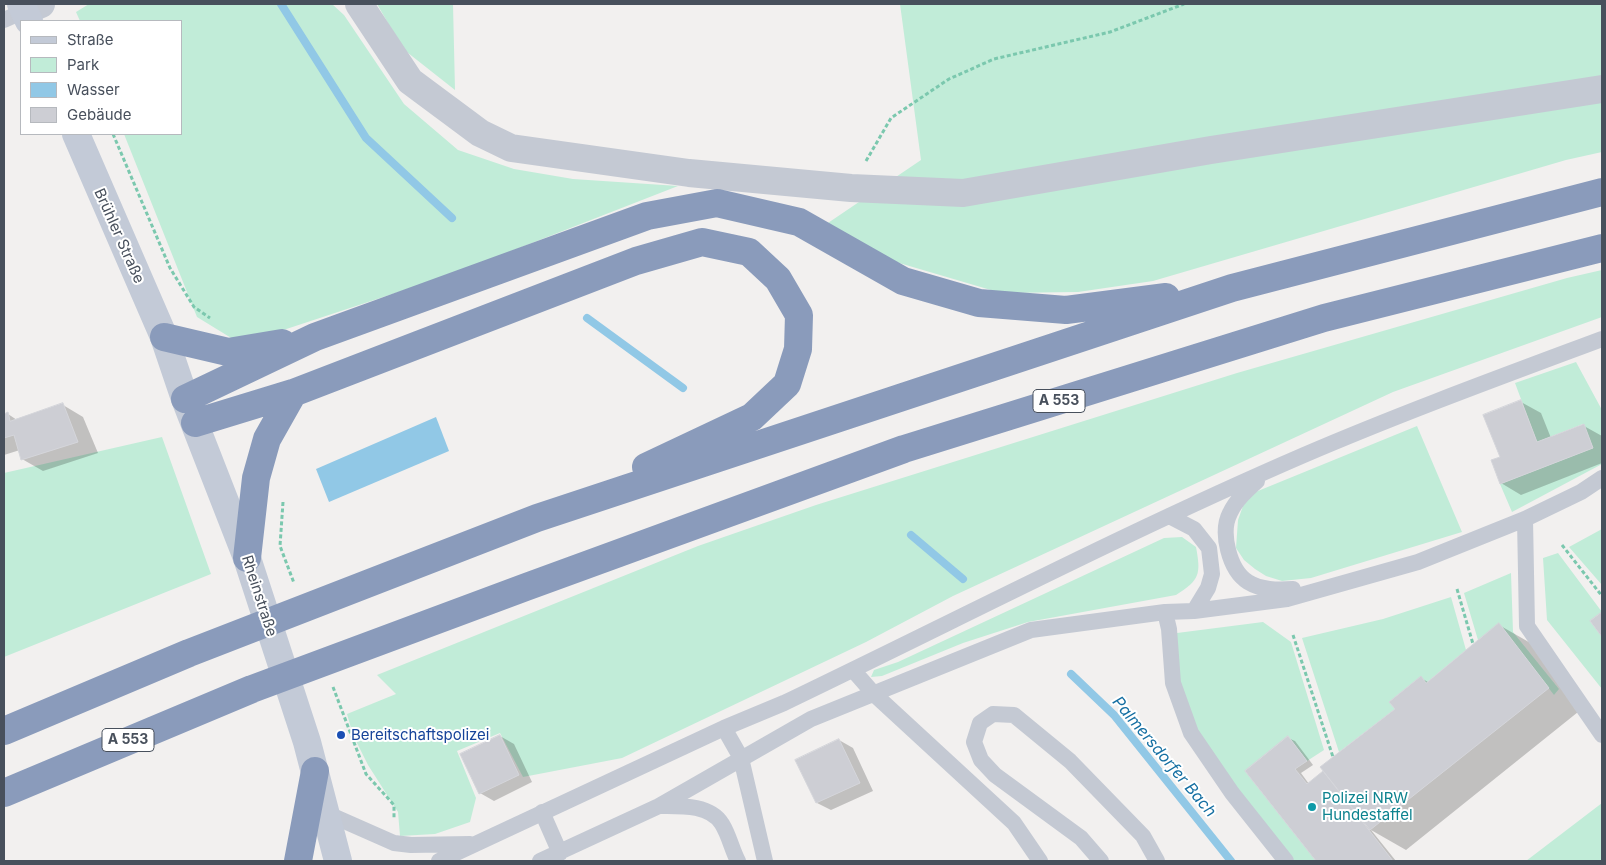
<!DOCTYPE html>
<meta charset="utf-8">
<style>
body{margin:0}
#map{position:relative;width:1606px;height:865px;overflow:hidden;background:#f2f0ef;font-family:Inter,sans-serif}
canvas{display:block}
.frame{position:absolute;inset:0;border:5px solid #48505c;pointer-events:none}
.legend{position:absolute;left:20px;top:20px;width:162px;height:115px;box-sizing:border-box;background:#fff;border:1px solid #b6b9be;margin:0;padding:6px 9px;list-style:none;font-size:15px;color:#48505c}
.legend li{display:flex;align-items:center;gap:10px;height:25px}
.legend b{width:25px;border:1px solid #b6b9be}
</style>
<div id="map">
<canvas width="1606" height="865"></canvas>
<div class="frame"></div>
<ul class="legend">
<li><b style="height:6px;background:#c3cad7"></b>Straße</li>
<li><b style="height:14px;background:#c1ecd8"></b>Park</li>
<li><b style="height:14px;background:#91c8e6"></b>Wasser</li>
<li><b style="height:14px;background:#cdced4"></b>Gebäude</li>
</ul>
</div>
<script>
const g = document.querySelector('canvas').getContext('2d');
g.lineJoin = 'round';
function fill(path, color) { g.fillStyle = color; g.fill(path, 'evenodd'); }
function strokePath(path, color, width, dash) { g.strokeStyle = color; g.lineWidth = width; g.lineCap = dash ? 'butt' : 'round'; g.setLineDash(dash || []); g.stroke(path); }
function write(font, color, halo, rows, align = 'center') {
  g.font = font + ' Inter,sans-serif'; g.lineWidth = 4; g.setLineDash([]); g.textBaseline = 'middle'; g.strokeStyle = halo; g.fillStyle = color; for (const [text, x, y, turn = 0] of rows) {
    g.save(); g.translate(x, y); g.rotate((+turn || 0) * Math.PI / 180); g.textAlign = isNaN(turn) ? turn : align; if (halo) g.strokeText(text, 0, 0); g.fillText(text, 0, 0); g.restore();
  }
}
fill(new Path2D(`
 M89,4H332L344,15L404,104L458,150L514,169L573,179L678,186L450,275L241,344L197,317L124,134H181V21H80L76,12Z
 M377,4H453L455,90L403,49Z
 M900,4H1602V152L1566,160L1153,281L1078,292L1001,293L889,260L825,225L921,160Z
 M1602,270V317L1393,392L953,596L866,642L622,758L523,777L500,733L457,751L476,798L470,822L435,834L400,836L398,812L368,765L353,735L347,714L396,694L377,675L698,546L816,505L1237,373L1567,278Z
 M1576,362L1602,410V464L1512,512L1500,484L1593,448L1583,424L1537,442L1515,383Z
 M1417,426L1462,532L1311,578L1282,581L1266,576L1255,569L1244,560L1236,548L1238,520L1243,506L1253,493Z
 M162,437L211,574L4,657V473Z
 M1602,529V585L1569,547Z
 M1182,537L1196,547C1201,574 1200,580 1176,595L1028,622L963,643L882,676L871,677L874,670L898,662L1164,538Z
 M1558,553L1602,612L1590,621L1602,637V689L1547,620L1543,558Z
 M1511,573L1513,632L1559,689L1554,695L1499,624L1478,640L1464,593Z
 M1451,597L1466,650L1426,683L1420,677L1389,702L1395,709L1339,752L1302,638L1383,619Z
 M1263,622L1291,642L1324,750L1307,761L1288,736L1245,771L1316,861H1293L1222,768L1194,727L1176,670L1177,633Z
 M1602,803V861H1526Z`), '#c1ecd8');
fill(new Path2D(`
 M436,417L449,451L329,502L316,469Z`), '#91c8e6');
fill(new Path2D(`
 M1521,402L1541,413L1551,438L1584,426L1602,436V463L1521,495L1501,483L1502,458Z
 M63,405L83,417L98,453L43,471L22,459L20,450L4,455V415L8,414L17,420Z
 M1499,625L1534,645L1583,708L1406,850L1371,830L1396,861H1318L1246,771L1288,738L1295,741L1313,765L1301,773L1309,784L1396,709L1421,678L1428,682Z
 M500,736L514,744L532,782L494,801L480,793Z
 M839,740L853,748L873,791L831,810L817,803L797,760Z`), '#0003');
strokePath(new Path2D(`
 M281,4L366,138L452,218
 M587,318L683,388
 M911,535L963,579
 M1071,674L1114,715L1231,861`), '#91c8e6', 8);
const building = new Path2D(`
 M1521,400L1537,442L1584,424L1593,448L1500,484L1491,460L1500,457L1483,415Z
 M63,403L78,442L21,460L14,435L4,438V414L8,412L10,421Z
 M1602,612V637L1590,621Z
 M1499,623L1549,688L1370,830L1320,767L1395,709L1389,702L1421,676L1426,683Z
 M500,735L519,775L479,794L460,754Z
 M1288,736L1307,761L1295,769L1307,784L1323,771L1393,861H1316L1245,771Z
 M839,739L860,783L816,803L795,760Z`);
fill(building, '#cdced4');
strokePath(building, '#d4d5da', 1);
strokePath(new Path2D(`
 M113,134L170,268L194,307L210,318
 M866,161L891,118L949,79L994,59L1110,32L1184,4
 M283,502L280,546L294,583
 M1562,545L1602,596
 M1457,589L1473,644
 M1293,635L1333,757
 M333,687L366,774L394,805V819`), '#7bc8ae', 3, [4, 2.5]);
strokePath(new Path2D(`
 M4,20L24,11
 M1257,481C1247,490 1236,500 1230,513C1220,532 1229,570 1248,582C1261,590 1277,590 1293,589
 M1169,516L1194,529L1209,548L1212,574L1208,588L1194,611
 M1525,519L1527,626L1602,735
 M1165,612L1169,629L1173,683L1191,733L1232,793L1286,861
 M853,670L874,694L1014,823L1040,861
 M724,728L741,758L765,861
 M659,806C679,806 710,804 722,824C729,835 732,850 738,861
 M542,812L560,853
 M326,813L394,843L411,845L470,844
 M439,861L724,728L784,703C957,620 1128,531 1304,455C1402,413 1503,376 1602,339
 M540,861L659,806L811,719L1031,630L1165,612L1194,611L1287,599L1418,562L1525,519L1581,492L1602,478
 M1101,861L1081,838L995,775L981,760L974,742L980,723L993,714L1014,715L1070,761L1143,836L1157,861`), '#c4c9d3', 16);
strokePath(new Path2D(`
 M359,4L410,81L480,133L511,148L689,173L851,188L963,193L1211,150L1602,89
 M24,11L41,4`), '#c4c9d3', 28);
strokePath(new Path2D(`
 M21,4L29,21
 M76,134L164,337L185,399L247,558L307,742L338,861`), '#c3cad7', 28);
strokePath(new Path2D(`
 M164,337L228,352L282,343
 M185,399L315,337L647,216L717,203L799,222L903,281L979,303L1066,310L1166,297
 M195,423L293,393L636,261L702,242L749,252L778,279L799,315L798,349L787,384L752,417L646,467
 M247,558L256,478L267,439L293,393
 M4,731L189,653L537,518L1232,288L1602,192
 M4,793L252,689L526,587L904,449L1324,318L1602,248
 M298,861L315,771`), '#8a9bbb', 28);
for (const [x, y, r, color] of [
 [341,735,5,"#1a4fb4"],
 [1312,807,5,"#0f9aa8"]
]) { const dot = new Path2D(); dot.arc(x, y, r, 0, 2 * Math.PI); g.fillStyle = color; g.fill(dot); strokePath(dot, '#fff', 2); }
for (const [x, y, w] of [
 [1059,401,52],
 [128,740,52]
]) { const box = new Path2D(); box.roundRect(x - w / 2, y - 11.5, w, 23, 4); g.fillStyle = '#fff'; g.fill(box); strokePath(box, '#48505c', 1); }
write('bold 14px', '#48505c', null, [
 ["A 553",1059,401],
 ["A 553",128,740]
]);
write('15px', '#48505c', '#fff', [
 ["Brühler Straße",119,236,66],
 ["Rheinstraße",259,596,72]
]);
write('15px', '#164399', '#fff', [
 ["Bereitschaftspolizei",351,735]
], 'left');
write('15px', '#0d838f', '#fff', [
 ["Polizei NRW",1322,798],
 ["Hundestaffel",1322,815]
], 'left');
write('italic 16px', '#156fa2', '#fff', [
 ["Palmersdorfer Bach",1164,757,50]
]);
</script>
